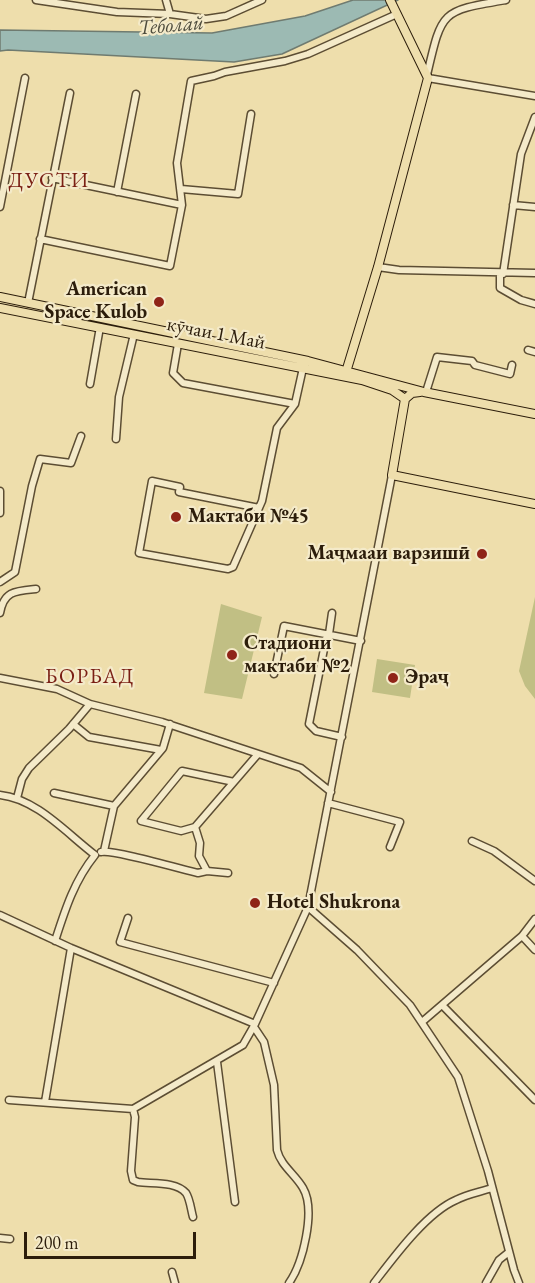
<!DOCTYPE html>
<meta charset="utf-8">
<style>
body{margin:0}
#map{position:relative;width:535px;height:1283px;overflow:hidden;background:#eedeac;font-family:"EB Garamond",serif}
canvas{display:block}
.scale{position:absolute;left:24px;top:1232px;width:172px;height:27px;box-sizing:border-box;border:3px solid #2c1d0b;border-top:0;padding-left:8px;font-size:18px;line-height:21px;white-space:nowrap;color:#2c1d0b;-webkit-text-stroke:4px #f4eac9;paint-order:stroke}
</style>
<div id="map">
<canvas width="535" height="1283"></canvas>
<div class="scale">200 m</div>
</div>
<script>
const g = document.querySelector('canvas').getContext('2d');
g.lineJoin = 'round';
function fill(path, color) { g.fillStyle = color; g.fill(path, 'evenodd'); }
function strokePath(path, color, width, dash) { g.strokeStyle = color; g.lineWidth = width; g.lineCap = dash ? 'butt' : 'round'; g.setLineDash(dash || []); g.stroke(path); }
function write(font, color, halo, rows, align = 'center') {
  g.font = font + ' "EB Garamond",serif'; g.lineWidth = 4.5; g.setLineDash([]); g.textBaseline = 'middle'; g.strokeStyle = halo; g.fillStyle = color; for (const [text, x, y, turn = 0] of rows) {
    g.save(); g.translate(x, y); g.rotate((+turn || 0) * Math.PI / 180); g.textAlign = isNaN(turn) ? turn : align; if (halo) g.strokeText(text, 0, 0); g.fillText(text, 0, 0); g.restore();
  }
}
fill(new Path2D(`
 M535,597V699L525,686L519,671Z
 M221,604L262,617L242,699L204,693Z
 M377,659L415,665L410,698L372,692Z`), '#c1bf84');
const water = new Path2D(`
 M353,0H398L282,54L234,62L8,50L0,51V30L212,33L305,16Z`);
fill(water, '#9cbab3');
strokePath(water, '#6f7b70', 1.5);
const minor = new Path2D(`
 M36,0L117,12L170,14L206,19L226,16L262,0
 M166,0L170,14
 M427,75C442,10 441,11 506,0
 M428,78L535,96
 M52,178L182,205
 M181,189L238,194L251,114
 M117,192L136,94
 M513,205L535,207
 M0,207L25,78
 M40,239L170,266L182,205L177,163L191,81L214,76L225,72L285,61L308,54L397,14
 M378,267L399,270L535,273
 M500,273V288L521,300L535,304
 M503,274L521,154L535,117
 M28,303L70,93
 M178,344L173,373L183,383L295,404
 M528,350L535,352
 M90,384L100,327
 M426,392L437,357L472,361L475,365L510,374L512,365
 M116,439L119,397L134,334
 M392,475L308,907L357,950L410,1005L458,1077L488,1171L514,1270L519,1283
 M0,491V513
 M259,508L179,492L180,487L152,481L139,553L228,569L233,567L262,501L277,428L295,404L303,368
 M0,582L15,572L32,486L40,459L71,463L81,436
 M0,613C4,591 15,591 36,589
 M327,634L309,724L316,731L342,737
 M329,634L332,613
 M274,674L284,626L361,641
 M0,678L57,689L90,704L162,722L301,768L331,792
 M73,724L89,737L161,750
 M54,793L114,806
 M0,795C37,799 66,833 95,855C74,881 65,910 55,941
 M17,798L22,779L29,768L69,729L90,704
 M328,803L400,822L390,847
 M195,827L181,831L141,821L182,771L234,782
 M472,841L494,851L535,881
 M104,851L114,806L163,748L170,724
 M101,852C112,849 181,869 198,873L207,871L228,873
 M207,871L199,856L200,843L195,827L258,754
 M0,915L71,948L255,1024L308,907
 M128,918L120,942L274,983
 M522,936L535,950
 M442,1005L535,1100
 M422,1022L522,936L535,919
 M254,1027L264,1042L274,1085L277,1150C281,1166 295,1174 303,1188C316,1210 303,1263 289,1283
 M217,1062L235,1202
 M9,1100L133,1109L243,1045L255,1024
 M45,1102L71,948
 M133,1109L135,1117L131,1171L133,1180L138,1182C152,1184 176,1181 186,1193C190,1199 191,1210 193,1217
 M0,1238L10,1239
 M172,1272L175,1283
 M374,1283C394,1257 426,1213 456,1200C467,1194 480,1192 492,1188
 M486,1283L499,1260L509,1252`);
const major = new Path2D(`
 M0,297L308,361L424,392L535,414
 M0,308L362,380L392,390L405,399
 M346,372L378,267L428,78L390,0
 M420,392L412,393L405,399L392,475L535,504`);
strokePath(minor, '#5c4d33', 9);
strokePath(major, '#2c1d0b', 10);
strokePath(minor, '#f4eac9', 6);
strokePath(major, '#eedeac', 8);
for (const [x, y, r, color] of [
 [159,302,6,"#8f2418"],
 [176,517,6,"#8f2418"],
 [482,554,6,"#8f2418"],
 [232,655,6,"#8f2418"],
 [393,678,6,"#8f2418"],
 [255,903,6,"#8f2418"]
]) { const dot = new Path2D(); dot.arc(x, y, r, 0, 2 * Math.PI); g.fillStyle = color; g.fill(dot); strokePath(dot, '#f4eac9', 2); }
write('bold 20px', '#2c1d0b', '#f4eac9', [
 ["American",147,290,"right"],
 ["Space Kulob",147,313,"right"],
 ["Мактаби №45",188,517],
 ["Маҷмааи варзишӣ",470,554,"right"],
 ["Стадиони",244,644],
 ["мактаби №2",244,667],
 ["Эраҷ",405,678],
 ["Hotel Shukrona",267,903]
], 'left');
write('20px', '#2c1d0b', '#f4eac9', [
 ["кӯчаи 1 Май",216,334,11]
]);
write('italic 21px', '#4e4c3d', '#f4eac9', [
 ["Теболай",171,26,-5]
]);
g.letterSpacing = '1.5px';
write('21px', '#7a1f14', '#f4eac9', [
 ["ДУСТИ",49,181],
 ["БОРБАД",90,677]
]);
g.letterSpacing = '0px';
</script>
